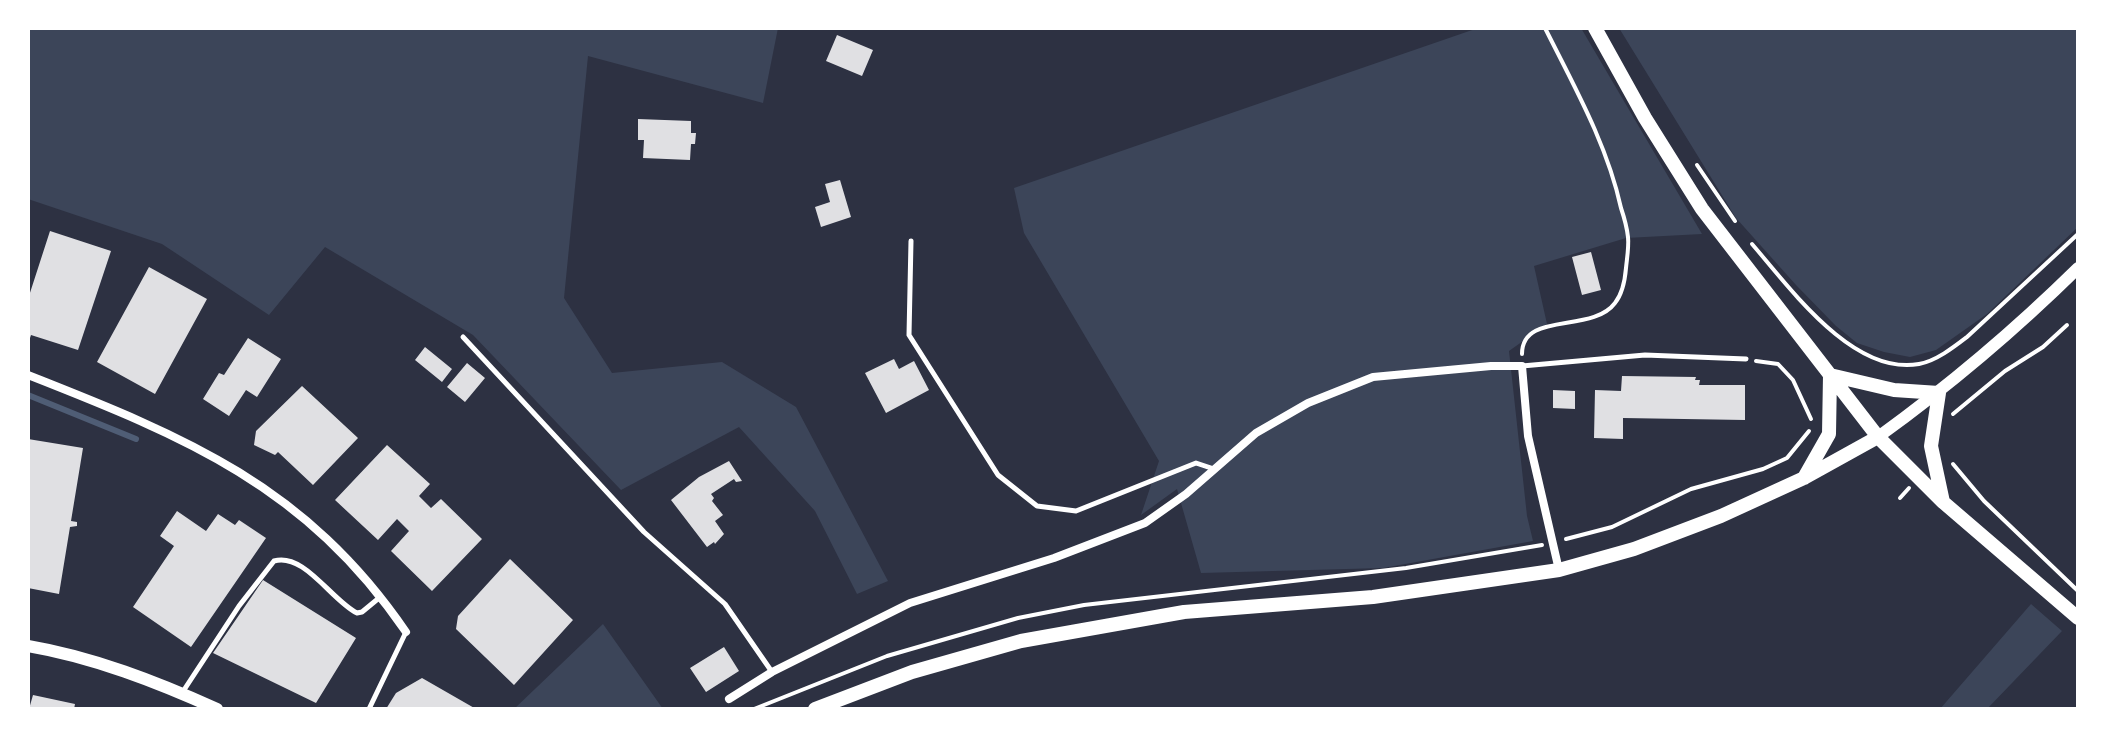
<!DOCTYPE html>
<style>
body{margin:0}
#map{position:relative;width:2106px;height:737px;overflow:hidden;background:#2d3142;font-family:"Titillium Web",sans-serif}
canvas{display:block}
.frame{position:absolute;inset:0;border:30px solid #fff;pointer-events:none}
</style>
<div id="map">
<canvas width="2106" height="737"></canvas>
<div class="frame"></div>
</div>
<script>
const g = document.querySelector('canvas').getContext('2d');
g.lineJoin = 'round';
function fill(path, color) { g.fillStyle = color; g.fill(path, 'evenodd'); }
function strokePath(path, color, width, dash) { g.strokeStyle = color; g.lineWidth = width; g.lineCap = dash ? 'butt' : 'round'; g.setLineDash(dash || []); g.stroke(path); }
fill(new Path2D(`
 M28,28H778L763,103L588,56L564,298L612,373L722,362L796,407L888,581L857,594L815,511L739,427L621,490L473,335L325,247L269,315L162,244L28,199Z
 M1478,28H1581L1702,234L1626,238L1534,266L1547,324L1509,351L1527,516L1533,541L1383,568L1201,573L1177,489L1141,515L1159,461L1024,233L1014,188Z
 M1619,28H2078V227L1987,314L1936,350L1910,357L1884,352L1857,343L1836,326L1796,285L1736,218Z
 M2031,604L2062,631L1987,709H1940Z
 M603,624L663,709H514Z`), '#3c4559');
strokePath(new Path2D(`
 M28,395L136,439`), '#4f5d75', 6);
fill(new Path2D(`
 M837,35L873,50L862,76L826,61Z
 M638,119L691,121V133H696L695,144H691L690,160L643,158L644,140H638Z
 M840,180L851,217L821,227L815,207L830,202L825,184Z
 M50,231L111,251L78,350L31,335L28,344V299Z
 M1591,252L1601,290L1582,295L1572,257Z
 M149,267L207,299L155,394L97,362Z
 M248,338L281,359L257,397L246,390L229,416L203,399L219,373L224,375Z
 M425,347L452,369L442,382L415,360Z
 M894,359L899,369L914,361L929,390L886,413L865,373Z
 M467,363L485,378L465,402L447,387Z
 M1622,376L1696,377L1695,380H1700L1699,385H1745V420L1623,418V439L1594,438L1595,390L1621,391Z
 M302,386L358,438L313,485L278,452L275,455L254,445L256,431Z
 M1553,390L1575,391V409L1553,408Z
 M28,439L83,448L71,521L77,522V526L70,527L59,594L28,588Z
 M387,445L430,484L419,496L431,508L441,499L482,539L432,591L391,551L409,531L397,519L378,540L335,500Z
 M729,461L742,481L736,482L734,479L711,494L714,498L712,501L723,515L715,521L724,534L715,544L714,542L707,547L671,500L699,477Z
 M177,511L206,531L218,514L235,525L239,520L266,538L191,647L133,607L174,546L160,536Z
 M510,559L573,620L514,685L456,629L458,616Z
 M263,580L356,638L316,703L213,653Z
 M724,647L739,671L706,692L690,668Z
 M422,678L476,709H386L396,693Z
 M33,695L75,704L74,709H29Z`), '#e0e0e3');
strokePath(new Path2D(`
 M1697,165L1735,221
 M1752,244C1790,288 1853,376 1919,364C1936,361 1954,347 1967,337L2078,234
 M1522,354C1522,311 1592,334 1615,303C1623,293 1625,280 1626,268C1627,258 1629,247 1628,237C1627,228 1624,217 1621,208C1607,144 1574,86 1545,28
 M1756,361L1778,364L1793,380L1811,419
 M1953,414L2005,371L2043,347L2067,325
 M1953,464L1984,501L2078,591
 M1900,498L1909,488
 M1566,539L1612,527L1691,489L1763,469L1787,458L1809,431
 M754,709L887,656L1018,618L1084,605L1406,568L1542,545`), '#fff', 4);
strokePath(new Path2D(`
 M911,241L909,335L998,475L1037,506L1076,511L1196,463L1214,469
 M463,337L644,532L725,604L772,672
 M1522,366L1645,355L1746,359
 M182,693L239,606L274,561C304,552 332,601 357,613L362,612L379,598
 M369,709L406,632`), '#fff', 5);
strokePath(new Path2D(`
 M28,375C186,437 306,486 406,632
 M729,699L772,672L910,603L1054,558L1145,523L1186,494L1256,433L1308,403L1373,377L1491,366H1522L1528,436L1559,570`), '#fff', 8);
strokePath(new Path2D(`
 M1878,437C1950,385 2015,330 2078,268
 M28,646C93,657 157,682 217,709`), '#fff', 12);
strokePath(new Path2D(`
 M1595,28L1645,118L1702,209L1878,437L1943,502L2078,618
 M1830,375L1894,390L1939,393L1931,446L1943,502
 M1804,478L1829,434L1830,375
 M815,709L912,672L1021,641L1184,612L1373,597L1559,570L1634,549L1721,516L1804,478L1878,437`), '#fff', 14);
</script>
